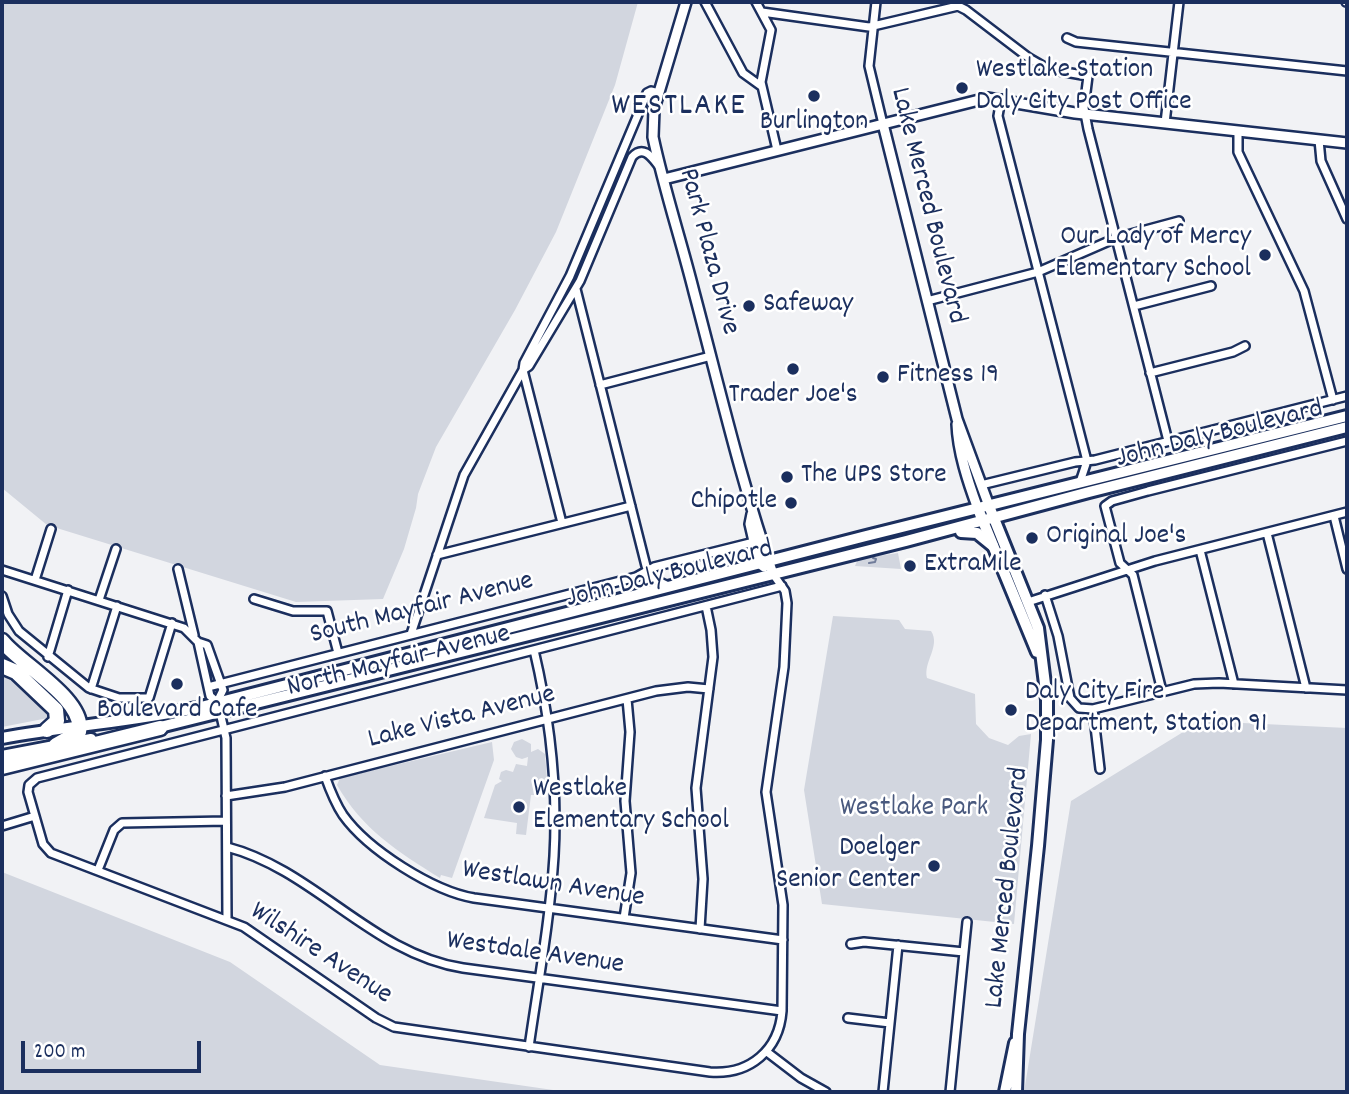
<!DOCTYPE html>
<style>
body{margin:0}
#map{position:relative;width:1349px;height:1094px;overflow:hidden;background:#f1f2f5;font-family:Dekko,sans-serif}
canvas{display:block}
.frame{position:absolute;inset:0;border:4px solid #1b2f5e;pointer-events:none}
.scale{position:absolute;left:21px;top:1041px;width:180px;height:32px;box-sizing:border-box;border:4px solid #1b2f5e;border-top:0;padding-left:9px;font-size:21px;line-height:24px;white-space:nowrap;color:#1b2f5e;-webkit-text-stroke:5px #fff;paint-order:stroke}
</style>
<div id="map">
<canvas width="1349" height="1094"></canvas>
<div class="frame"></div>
<div class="scale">200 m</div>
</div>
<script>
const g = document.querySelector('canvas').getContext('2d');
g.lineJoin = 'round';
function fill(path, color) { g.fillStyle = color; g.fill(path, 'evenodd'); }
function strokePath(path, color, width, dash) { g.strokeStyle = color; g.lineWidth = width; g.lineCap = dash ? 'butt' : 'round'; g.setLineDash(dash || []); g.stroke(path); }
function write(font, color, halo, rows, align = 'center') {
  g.font = font + ' Dekko,sans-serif'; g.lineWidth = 5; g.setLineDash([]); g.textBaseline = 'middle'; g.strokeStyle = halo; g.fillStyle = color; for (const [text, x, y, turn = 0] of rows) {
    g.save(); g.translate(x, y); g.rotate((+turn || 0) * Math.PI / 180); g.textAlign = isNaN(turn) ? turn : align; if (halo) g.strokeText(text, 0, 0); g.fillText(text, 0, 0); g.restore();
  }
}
fill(new Path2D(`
 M2,2H638L615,85L556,232L515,310L436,447L418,494L416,508L404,549L383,599L296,602L47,525L2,488Z
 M898,553L901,569L855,566L858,559Z
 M833,616L899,620L905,629L931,631C941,646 923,662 927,678L975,694L976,724L989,738L1008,745L1019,736L1031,734L1014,924L822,904L804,790Z
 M2,671L49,711L48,718L2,727Z
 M1201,721L1347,728V1092H1024L1071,801Z
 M522,739L531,744V752L538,749L545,754L548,792L536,790L535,795H531L526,835L516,834L517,823L484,818L495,785L502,781L499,779L501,772L506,770L513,772L516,764L527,766L528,757L522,759L516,757L511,749L514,742Z
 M492,742L494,760L452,878L441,875L440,878C398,852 362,829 337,785L340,778Z
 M2,872L230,962L380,1065L567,1092H2Z`), '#d2d6df');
strokePath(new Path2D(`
 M869,563L875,562L876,559L873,558`), '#707c9a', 2);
const minor = new Path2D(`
 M705,2L743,73L761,86
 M756,2L771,30L761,82L777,150
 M876,2L869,66L883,124
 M1346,2H1347
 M762,12L869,27L958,6L966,10L1029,58L1048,69L1088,76L1084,108L1088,129L1168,441
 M1067,38L1076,42L1347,71
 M1001,99L998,116L1087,461L1080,482
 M1165,123L1179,2
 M1238,131V152L1304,291L1333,400
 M1319,140L1321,161L1347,219
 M576,289L646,566L654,579L668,586
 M927,301L1038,272L1116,238L1179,221
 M1134,306L1211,286
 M1150,373L1233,352L1245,346
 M600,385L711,356
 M981,485L1075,462L1095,460L1347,396
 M1334,516L1347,569
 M562,523L523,370L524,363L570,276L647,93L651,91L659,93
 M1267,533L1306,688
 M1200,550L1234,684
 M437,555L631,506
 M178,569L194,635
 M2,570L184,628L198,642L207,645L223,690L217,702
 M773,574L785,591L787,603L784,667L766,792L783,905L782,1011C779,1050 750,1075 710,1072L394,1027L376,1018L244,927L51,853L43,844L28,792L29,785L37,778L782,586
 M35,580L51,529
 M1045,595L1058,636L1070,698L1079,708L1093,709L1194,684L1219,683L1347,690
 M2,596L8,614L19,631L89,688L119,698H149L172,623
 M254,599L293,611H327L338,653
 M99,600L116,549
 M1028,602L1155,561L1347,512
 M411,634L464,475L523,370L529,366L580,281L632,157C643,145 651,156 658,165
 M198,642L210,696L217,702
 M48,657L68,590
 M208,687L636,577L654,567L754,542
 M91,689L117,606
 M1162,691L1133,575L1120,563L1105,506L1112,501L1148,491L1347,441
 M219,708L226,738L227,920
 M1093,709L1100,769
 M325,776C330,790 335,803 343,815C368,850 433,891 474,898L783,940
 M226,796L285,787L656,691L688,687L709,689
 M2,826L35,816
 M227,847C315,870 372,954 463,968L782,1011
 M98,870L114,830L122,823L226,821
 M624,918L631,873L625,801L630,732L627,699
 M700,929L703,879L696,788L713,657L711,630L706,606
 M851,944L864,942L964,952
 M848,1018L890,1023
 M529,1047C538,984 550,920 554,856C558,786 550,718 534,650
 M767,1052L801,1078L826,1092
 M883,1092L898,945
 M950,1092L967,922`);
const tertiary = new Path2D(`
 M686,2L654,109L653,137C664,189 681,240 694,292C719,386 741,482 773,574
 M883,124L957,419L989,506
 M664,179L987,98L1075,113L1347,143
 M957,424C958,452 968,482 978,509
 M752,514L750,524L759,563L764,567`);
const secondary = new Path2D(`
 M989,506L1038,628L1047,700V740L1038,846L1018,1034L1016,1092
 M978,509L1037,652
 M1005,1092L1015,1043`);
const primary = new Path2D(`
 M961,532L977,533L993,546
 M156,728L906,541L1089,492L1347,427
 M2,738C68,726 135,721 201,707L866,536L1347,416
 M2,756L91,739`);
const motorway = new Path2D(`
 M2,641C20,664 86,700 79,732L56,745
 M2,666L16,672L56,710L57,721L47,730
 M2,767L160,728`);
strokePath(minor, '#1b2f5e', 12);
strokePath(tertiary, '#1b2f5e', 14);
strokePath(secondary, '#1b2f5e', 16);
strokePath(primary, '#1b2f5e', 16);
strokePath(motorway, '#1b2f5e', 19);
strokePath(minor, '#fff', 7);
strokePath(tertiary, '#fff', 9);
strokePath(secondary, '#fff', 10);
strokePath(primary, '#fff', 10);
strokePath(motorway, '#fff', 14);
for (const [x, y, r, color] of [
 [962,88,7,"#1b2f5e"],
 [814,96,7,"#1b2f5e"],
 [1265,255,7,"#1b2f5e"],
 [749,306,7,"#1b2f5e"],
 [793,369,7,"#1b2f5e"],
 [883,377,7,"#1b2f5e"],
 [787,477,7,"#1b2f5e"],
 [791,503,7,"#1b2f5e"],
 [1032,538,7,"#1b2f5e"],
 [910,566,7,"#1b2f5e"],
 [177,684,7,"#1b2f5e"],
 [1011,710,7,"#1b2f5e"],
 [519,807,7,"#1b2f5e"],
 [934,866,7,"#1b2f5e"]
]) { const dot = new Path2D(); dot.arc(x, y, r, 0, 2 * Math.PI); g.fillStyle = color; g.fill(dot); strokePath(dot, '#fff', 2.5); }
write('28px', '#1b2f5e', '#fff', [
 ["Westlake Station",976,72],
 ["Daly City Post Office",976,104],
 ["Burlington",814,124,"center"],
 ["Our Lady of Mercy",1251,239,"right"],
 ["Elementary School",1251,271,"right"],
 ["Safeway",763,306],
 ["Fitness 19",897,377],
 ["Trader Joe's",793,397,"center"],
 ["The UPS Store",801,477],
 ["Chipotle",777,503,"right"],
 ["Original Joe's",1046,538],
 ["ExtraMile",924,566],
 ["Daly City Fire",1025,694],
 ["Department, Station 91",1025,726],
 ["Boulevard Cafe",177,712,"center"],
 ["Westlake",533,791],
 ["Elementary School",533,823],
 ["Doelger",920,850,"right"],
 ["Senior Center",920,882,"right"]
], 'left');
write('28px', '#1b2f5e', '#fff', [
 ["Lake Merced Boulevard",926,206,76],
 ["Park Plaza Drive",707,252,75],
 ["John Daly Boulevard",1220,436,-14],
 ["John Daly Boulevard",670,576,-14],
 ["South Mayfair Avenue",422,610,-14],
 ["North Mayfair Avenue",399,663,-14],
 ["Lake Vista Avenue",462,719,-14],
 ["Westlawn Avenue",553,886,9],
 ["Lake Merced Boulevard",1009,888,-84],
 ["Wilshire Avenue",320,955,33],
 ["Westdale Avenue",535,955,8]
]);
write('28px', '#49597e', '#fff', [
 ["Westlake Park",914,810]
]);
g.letterSpacing = '2px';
write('32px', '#1b2f5e', '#fff', [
 ["WESTLAKE",679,109]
]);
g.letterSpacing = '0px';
</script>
